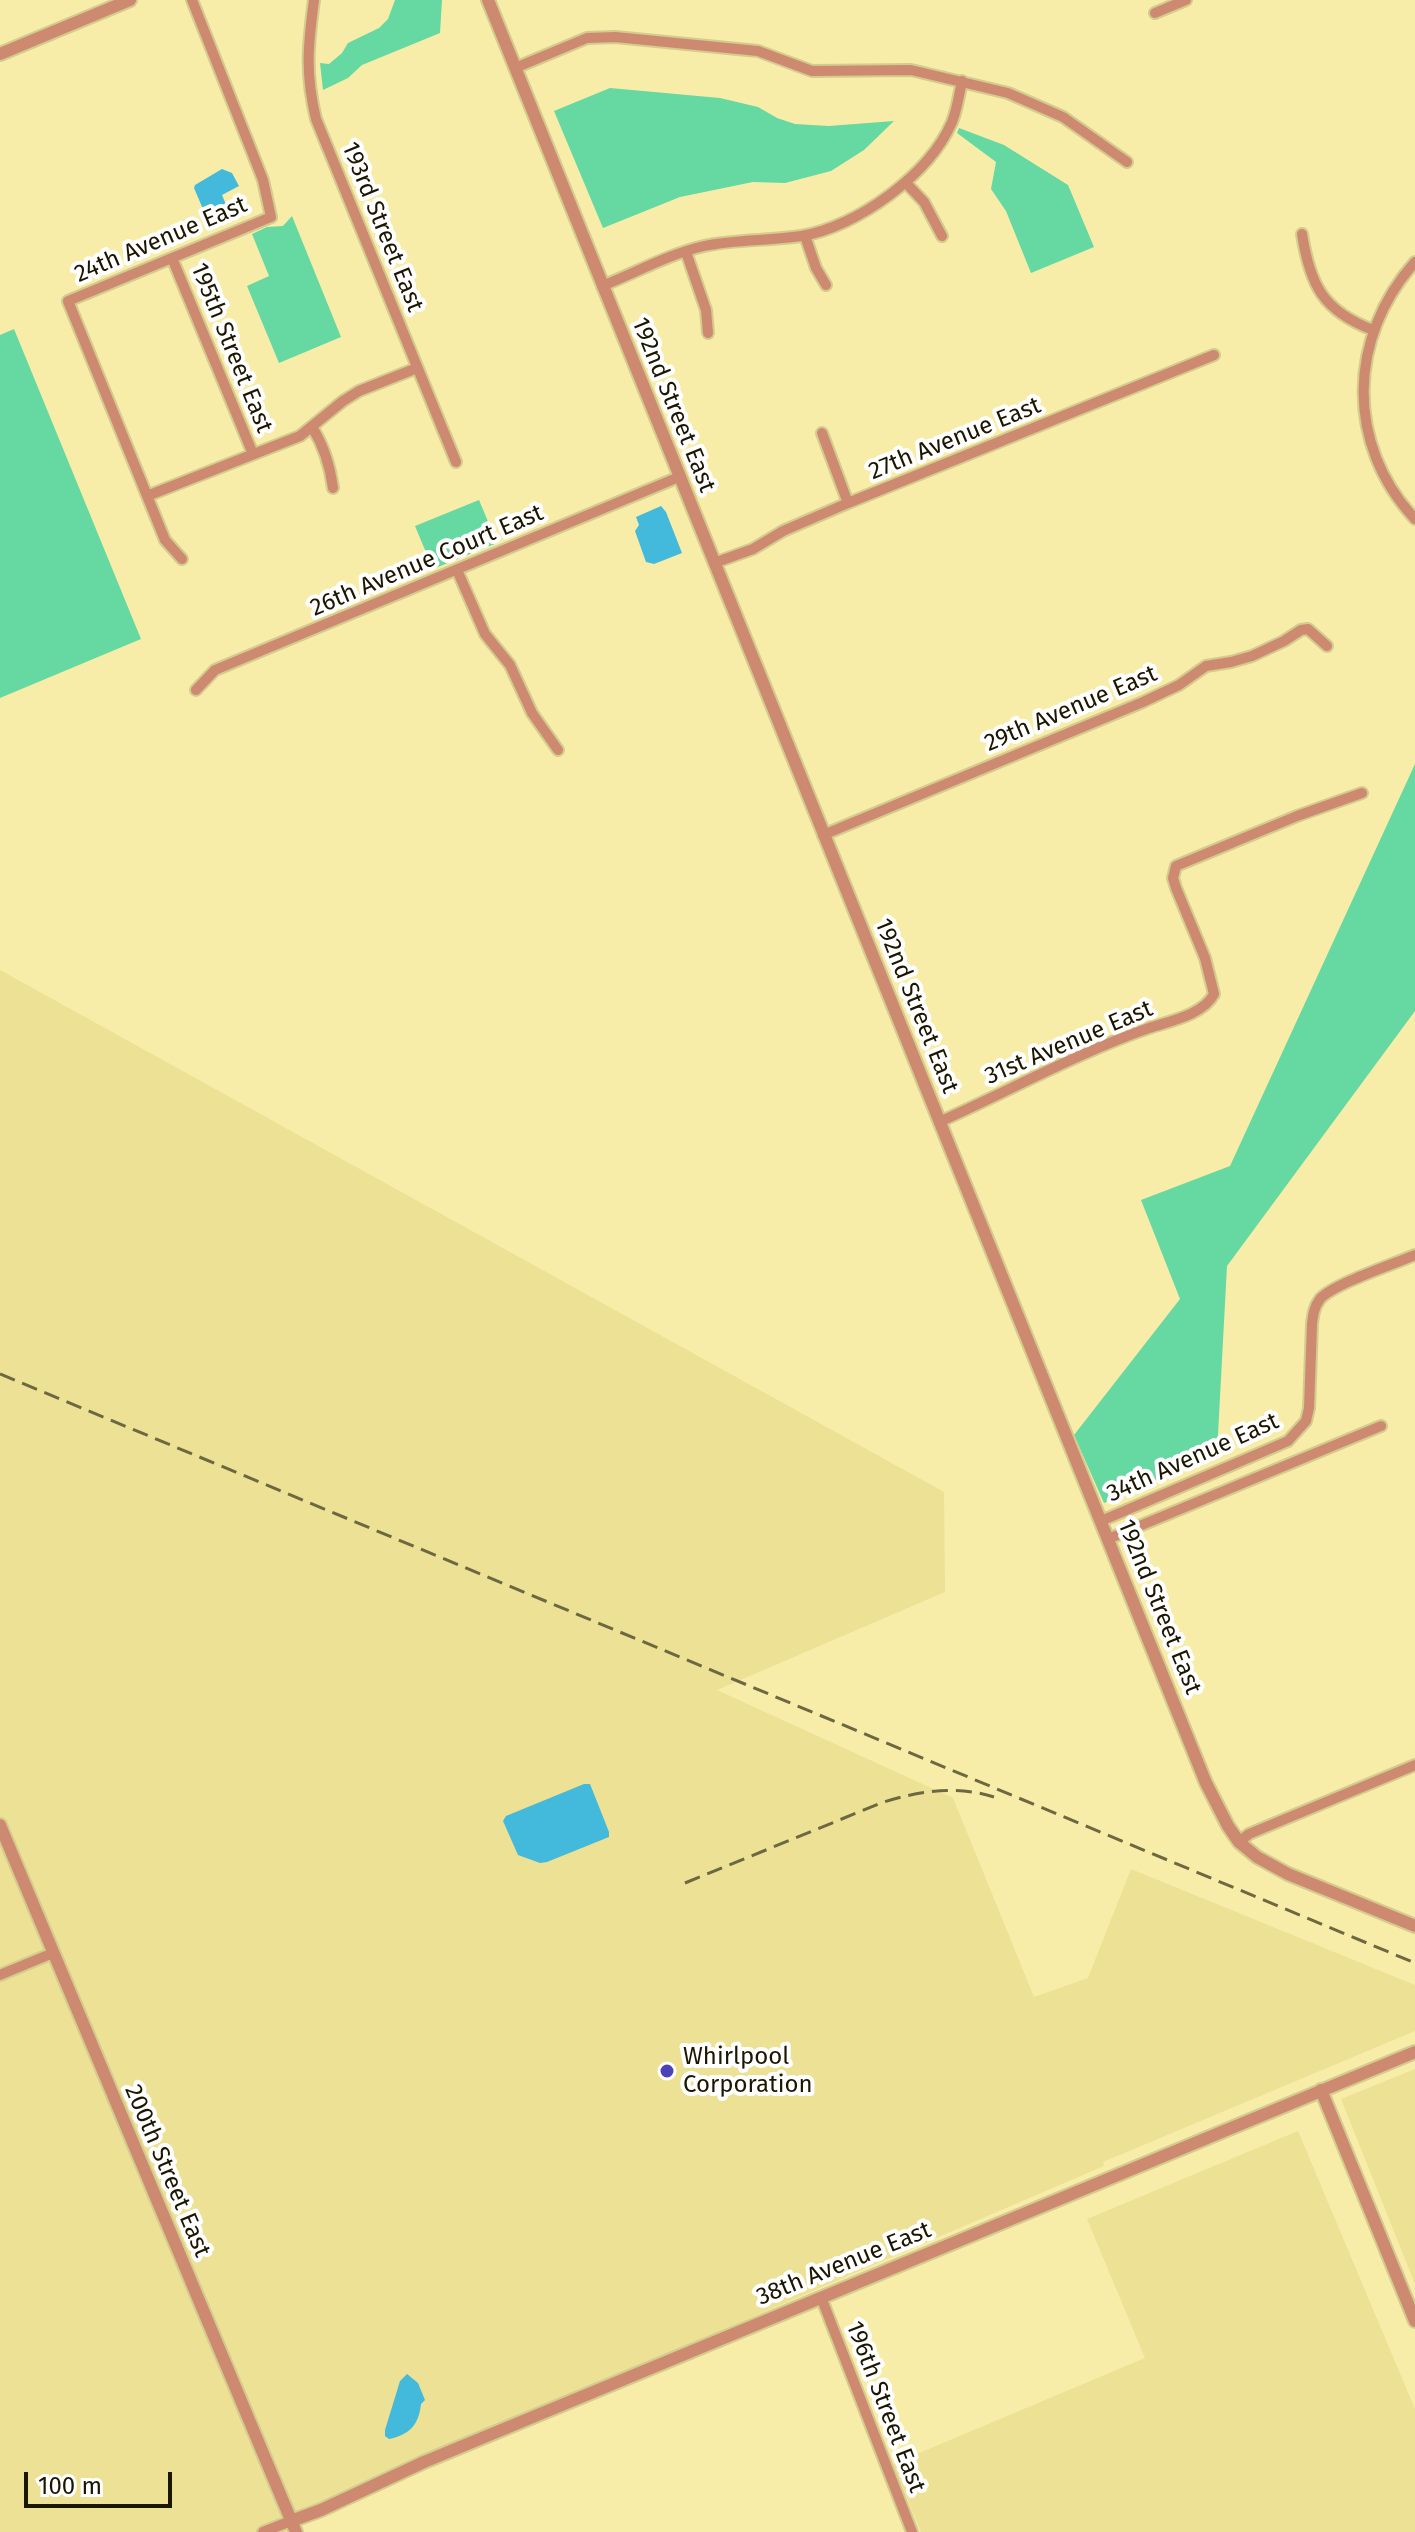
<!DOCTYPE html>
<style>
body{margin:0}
#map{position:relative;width:1415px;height:2532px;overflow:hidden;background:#f7eda9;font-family:"Fira Sans",sans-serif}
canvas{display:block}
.scale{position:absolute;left:24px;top:2472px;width:148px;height:36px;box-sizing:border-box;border:4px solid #1a1600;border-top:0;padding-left:10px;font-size:24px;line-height:28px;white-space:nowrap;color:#1a1600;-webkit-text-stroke:6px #fff;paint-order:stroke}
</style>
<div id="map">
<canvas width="1415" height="2532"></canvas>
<div class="scale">100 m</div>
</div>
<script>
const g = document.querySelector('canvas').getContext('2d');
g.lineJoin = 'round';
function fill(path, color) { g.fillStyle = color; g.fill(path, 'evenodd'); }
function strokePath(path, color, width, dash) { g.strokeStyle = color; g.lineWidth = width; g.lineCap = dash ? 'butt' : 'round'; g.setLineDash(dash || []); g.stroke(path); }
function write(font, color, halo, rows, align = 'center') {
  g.font = font + ' "Fira Sans",sans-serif'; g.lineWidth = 8; g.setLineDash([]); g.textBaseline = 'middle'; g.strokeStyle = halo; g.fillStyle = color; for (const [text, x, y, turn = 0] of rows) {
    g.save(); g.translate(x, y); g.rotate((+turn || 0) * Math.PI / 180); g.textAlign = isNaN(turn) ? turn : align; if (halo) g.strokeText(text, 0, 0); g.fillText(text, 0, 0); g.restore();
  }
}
fill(new Path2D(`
 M0,970L944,1492L945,1592L717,1690L953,1798L1034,1997L1088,1978L1131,1869L1415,1985V2031L1103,2162L1104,2166L300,2511L285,2532H0Z
 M1415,2069V2284L1341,2099Z
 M1298,2131L1415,2409V2532H921L893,2464L1145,2358L1087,2219Z`), '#ece194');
fill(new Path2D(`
 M395,0H442L440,33L362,65L348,78L323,90L320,63L329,64L342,53L348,43L379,28L388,19Z
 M610,88L720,98L758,107L777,118L795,124L829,126L894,121L864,150L831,171L785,183L753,182L680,197L603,228L554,111Z
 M959,128L1004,145L1068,185L1094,247L1031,273L1006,211L991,189L996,162L957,133Z
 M292,216L341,337L279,363L247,286L269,276L252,234L267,227L283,226Z
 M14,329L141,639L0,698V335Z
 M479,500L497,543L433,569L415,526Z
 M1415,764V1011L1227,1266L1217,1453L1104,1503L1074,1435L1180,1299L1141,1200L1230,1166Z`), '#66d8a1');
fill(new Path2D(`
 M222,169L232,173L239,186L222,195L227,207L206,216L194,188L195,185Z
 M661,506L666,512L682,553L654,564L646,562L635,531L639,525L636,517Z
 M584,1784H590L609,1832V1837L547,1862L540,1863L518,1855L503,1821L506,1816Z
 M407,2374L418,2383L425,2400L421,2404C419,2425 409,2435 389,2439L385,2436V2430L400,2381Z`), '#43b9db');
const minor = new Path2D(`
 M314,0C308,45 305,73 316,119L456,462
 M1155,13L1186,0
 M515,68L587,38L615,37L758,51L812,71L911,70L1008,93L1063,117L1127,162
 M906,183L924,202L942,236
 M1302,234C1310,285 1323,311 1373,330
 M805,236L816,268L826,285
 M686,252L706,310L708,333
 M172,258L253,454
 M1415,262C1348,337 1345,444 1415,519
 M602,286C635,273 669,254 704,246C736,239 769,241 801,236C857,227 929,175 952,122C957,110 959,95 962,81
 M312,427C324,446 330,466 333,488
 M822,433L848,503
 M147,496L300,436L343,401L359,391L417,368
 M182,559L165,540L68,301L271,217L263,180L192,0
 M714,563L753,549L783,531L848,503L1214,355
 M457,570L485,634L510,665L532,713L558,750
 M196,690L215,670L679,477
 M823,835L1143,702L1179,685L1206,666L1231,662L1252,656L1284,641L1301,630L1308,629L1327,646
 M939,1122C1009,1091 1077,1053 1149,1028C1170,1021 1203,1015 1214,994L1205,958L1176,888L1173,878L1176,866L1297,816L1362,793
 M1101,1521L1288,1441L1306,1421L1309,1408L1312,1324C1313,1315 1314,1307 1320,1299C1333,1284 1394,1264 1415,1255
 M1108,1539L1381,1426
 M1239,1842L1249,1834L1415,1765
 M0,1975L53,1953
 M821,2297L912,2532
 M263,2532L291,2521`);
const tertiary = new Path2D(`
 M488,0L1206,1783L1228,1826L1239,1842L1257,1857L1288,1874L1415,1926
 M0,54L130,0
 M0,1825L296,2532
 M1321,2090L1415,2321
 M291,2521L321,2510L424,2462L1415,2052`);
strokePath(minor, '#d4cb8e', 14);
strokePath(tertiary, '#d4cb8e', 16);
strokePath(minor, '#ce8a71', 10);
strokePath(tertiary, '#ce8a71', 12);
strokePath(new Path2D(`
 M0,1374L1415,1963
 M685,1883L881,1803C918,1791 956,1785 994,1797`), '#6e6841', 3, [16, 8]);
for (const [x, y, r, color] of [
 [667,2071,8,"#4b41b8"]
]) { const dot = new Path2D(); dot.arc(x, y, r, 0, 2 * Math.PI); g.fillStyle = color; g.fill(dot); strokePath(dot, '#fff', 3); }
write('24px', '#1a1600', '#fff', [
 ["193rd Street East",382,227,68],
 ["24th Avenue East",161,240,-23],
 ["195th Street East",231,348,68],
 ["192nd Street East",673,405,68],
 ["27th Avenue East",955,439,-22],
 ["26th Avenue Court East",427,561,-23],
 ["29th Avenue East",1071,709,-23],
 ["192nd Street East",916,1006,68],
 ["31st Avenue East",1069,1043,-23],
 ["34th Avenue East",1193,1458,-24],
 ["192nd Street East",1159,1607,68],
 ["200th Street East",167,2171,67],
 ["38th Avenue East",844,2264,-22],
 ["196th Street East",885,2407,69]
]);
write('24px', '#1a1600', '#fff', [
 ["Whirlpool",683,2057],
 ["Corporation",683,2085]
], 'left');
</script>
